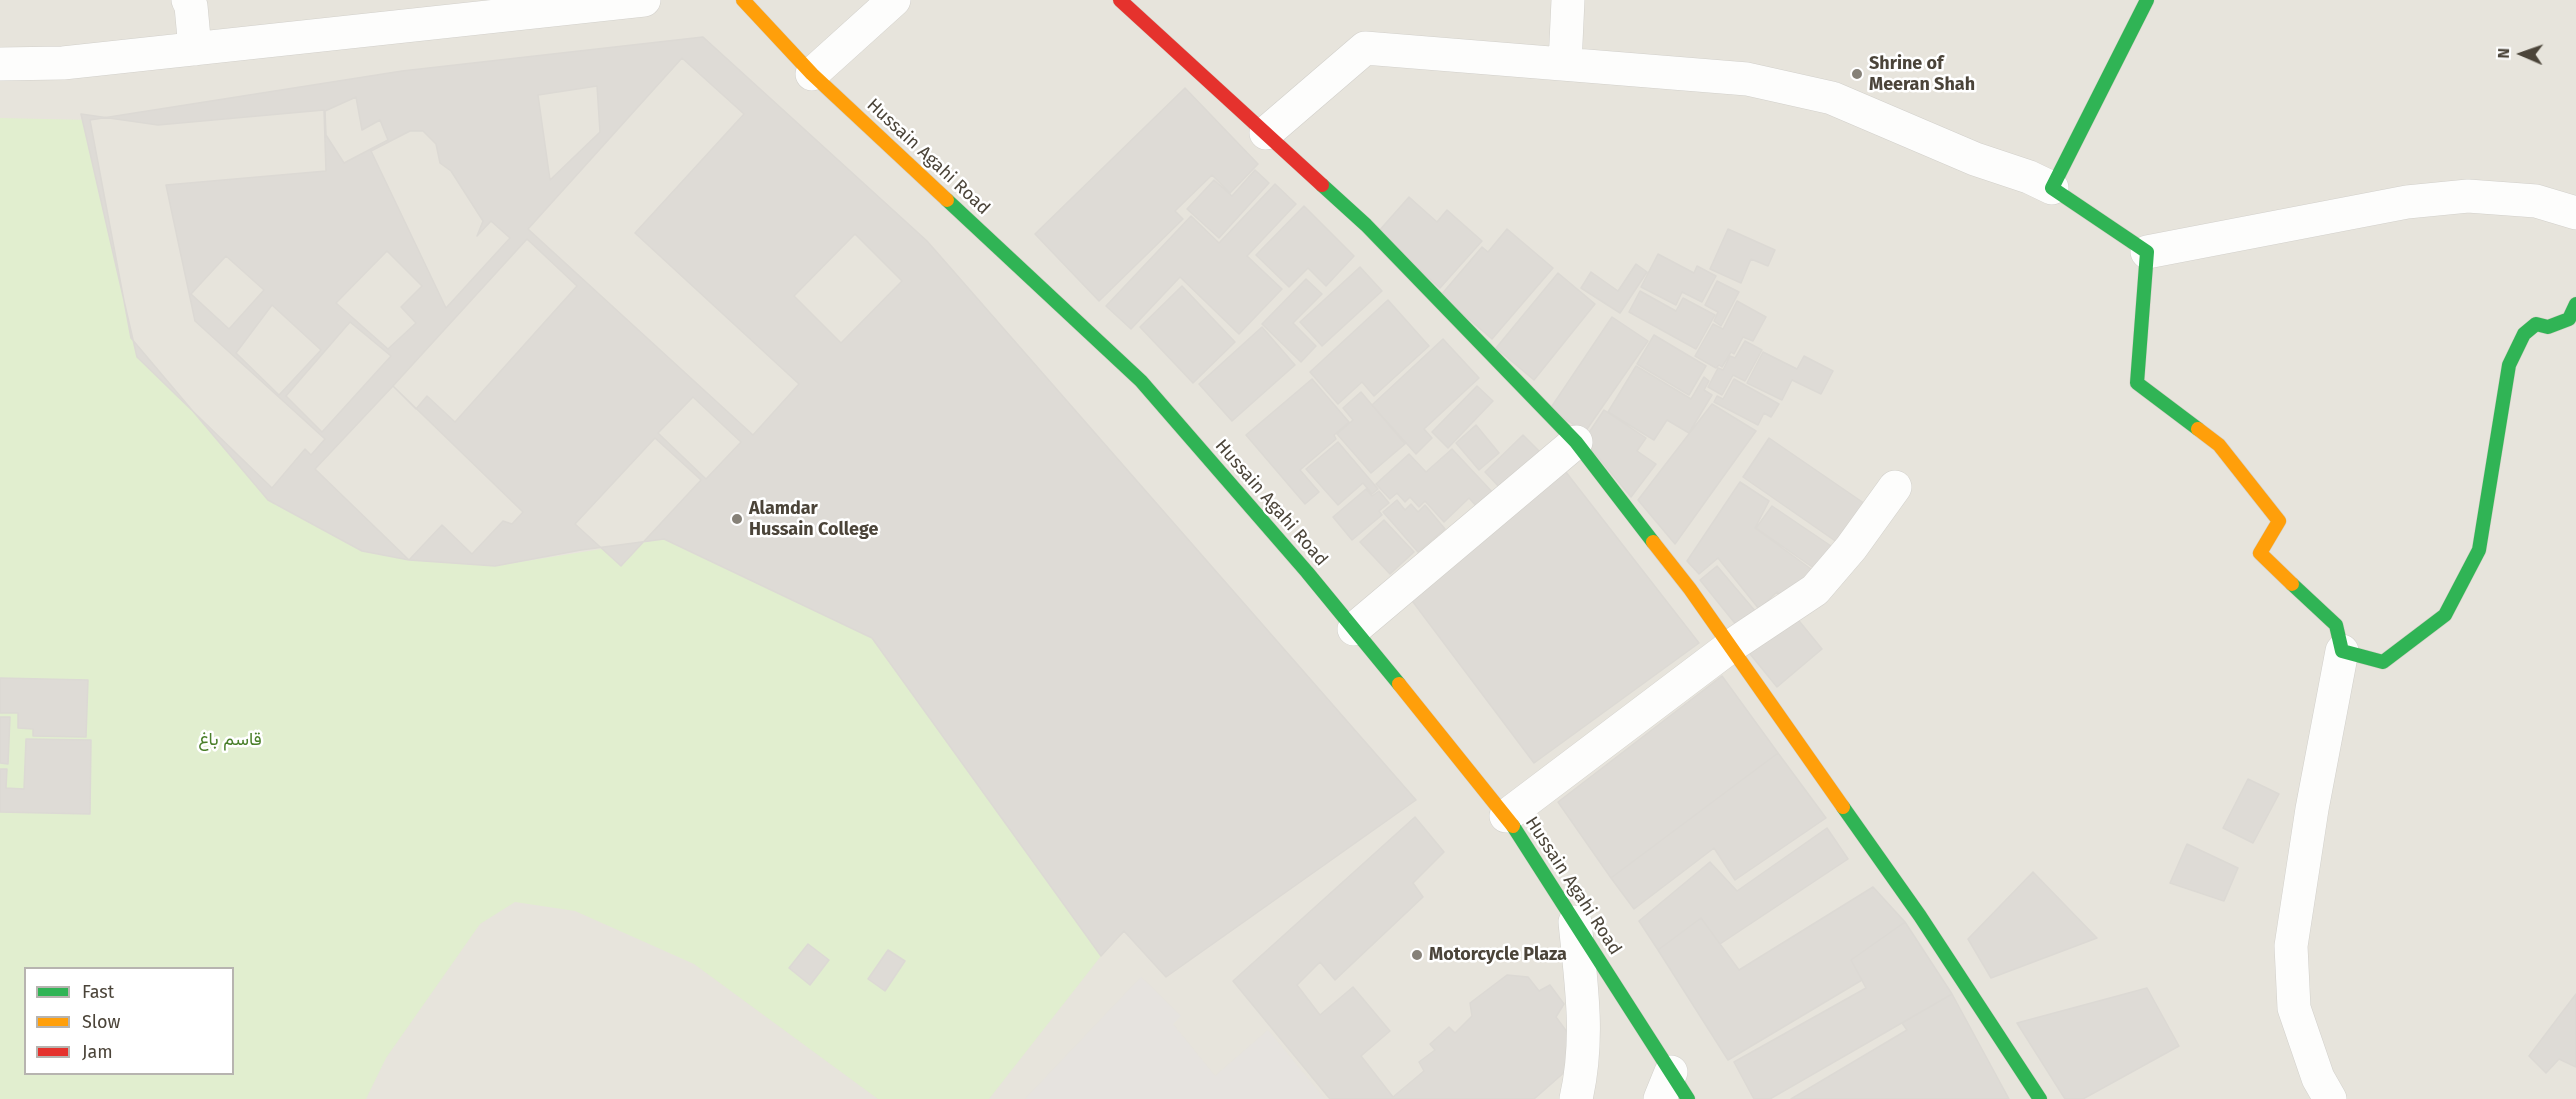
<!DOCTYPE html>
<meta charset="utf-8">
<style>
body{margin:0}
#map{position:relative;width:2576px;height:1099px;overflow:hidden;background:#f4f2ee;font-family:"Fira Sans",sans-serif}
canvas{display:block}
.legend{position:absolute;left:24px;top:967px;width:210px;height:108px;box-sizing:border-box;background:#fff;border:2px solid #b7b4b0;margin:0;padding:8px 10px;list-style:none;font-size:18px;color:#4b4439}
.legend li{display:flex;align-items:center;gap:12px;height:30px}
.legend b{width:30px;border:2px solid #b7b4b0}
.north{position:absolute;left:2492px;top:24px;width:60px;height:60px;-webkit-text-stroke:4px #fff;paint-order:stroke;rotate:272deg;font-size:16px;font-weight:700;line-height:24px;text-align:center;color:#4b4439}
.north::after{content:'';display:block;margin:auto;width:21px;height:27px;background:#4b4439;clip-path:polygon(50% 0,100% 100%,50% 72%,0 100%)}
</style>
<div id="map">
<canvas width="2576" height="1099"></canvas>
<ul class="legend">
<li><b style="height:8px;background:#30b455"></b>Fast</li>
<li><b style="height:8px;background:#ff9f0a"></b>Slow</li>
<li><b style="height:8px;background:#e5322d"></b>Jam</li>
</ul>
<div class="north">N</div>
</div>
<script>
const g = document.querySelector('canvas').getContext('2d');
g.lineJoin = 'round';
function fill(path, color) { g.fillStyle = color; g.fill(path, 'evenodd'); }
function strokePath(path, color, width, dash) { g.strokeStyle = color; g.lineWidth = width; g.lineCap = dash ? 'butt' : 'round'; g.setLineDash(dash || []); g.stroke(path); }
function write(font, color, halo, rows, align = 'center') {
  g.font = font + ' "Fira Sans",Vazirmatn,sans-serif'; g.lineWidth = 5; g.setLineDash([]); g.textBaseline = 'middle'; g.strokeStyle = halo; g.fillStyle = color; for (const [text, x, y, turn = 0] of rows) {
    g.save(); g.translate(x, y); g.rotate((+turn || 0) * Math.PI / 180); g.textAlign = isNaN(turn) ? turn : align; if (halo) g.strokeText(text, 0, 0); g.fillText(text, 0, 0); g.restore();
  }
}
fill(new Path2D(`
 M0,0H2576V1099H0ZM26,968H232V1074H26Z`), '#e7e4dc');
fill(new Path2D(`
 M0,118L90,120L131,338L268,500L362,551L409,560L495,566L664,539L872,638L1101,956L989,1099H878L694,964L575,911L515,902L480,924L386,1058L366,1099H0ZM26,968H232V1074H26Z`), '#e1eecf');
fill(new Path2D(`
 M1141,977L1181,1016L1173,1024L1215,1076L1268,1030L1325,1099H1025Z`), '#e6e3df');
const building = new Path2D(`
 M703,37L927,241L1416,800L1166,977L1124,931L1101,956L872,638L664,539L581,550L495,566L409,560L362,551L268,500L131,338L90,120L402,71Z
 M682,58L744,114L635,233L799,384L753,435L528,229Z
 M597,86L600,132L550,180L538,95Z
 M1185,88L1258,164L1230,193L1212,175L1175,211L1183,219L1099,301L1035,234Z
 M356,97L362,130L380,120L388,140L344,163L326,135L325,111Z
 M324,110L326,171L166,185L195,321L325,439L311,455L305,449L272,488L137,357L81,114L158,125Z
 M410,131H423L436,144L440,163L451,171L483,221L477,236L491,221L510,238L446,308L371,151Z
 M1255,170L1269,183L1219,238L1187,209L1214,180L1232,196Z
 M1275,184L1296,204L1247,256L1282,289L1239,334L1180,277L1131,329L1106,306L1191,216L1219,243Z
 M1409,197L1437,222L1447,210L1482,241L1440,288L1378,232Z
 M1304,206L1354,256L1326,286L1308,268L1289,287L1256,255Z
 M1507,229L1553,268L1492,339L1441,295L1482,247L1488,252Z
 M1728,229L1775,250L1768,266L1751,259L1741,283L1710,269Z
 M855,234L902,281L841,343L794,296Z
 M527,239L577,286L455,422L427,396L416,409L393,386Z
 M387,251L422,286L401,307L416,323L388,349L336,303Z
 M1658,254L1694,273L1697,266L1716,276L1702,302L1682,292L1676,305L1641,287Z
 M226,256L264,290L229,329L191,294Z
 M1636,264L1647,272L1620,313L1581,288L1591,272L1618,291Z
 M1360,267L1382,291L1322,346L1300,322Z
 M1558,273L1595,304L1534,380L1496,348Z
 M1306,279L1322,294L1293,323L1316,346L1301,362L1262,324Z
 M1717,281L1739,292L1721,326L1714,321L1718,312L1705,305Z
 M1182,286L1235,342L1193,383L1140,327Z
 M1640,291L1676,311L1683,298L1715,315L1696,349L1629,312Z
 M1388,300L1429,346L1374,396L1362,382L1338,404L1310,372Z
 M1737,301L1766,317L1753,341L1743,337L1734,354L1731,352L1722,367L1719,365L1716,368L1695,356L1713,324L1723,329Z
 M272,305L321,350L279,395L236,353Z
 M1612,317L1648,341L1585,432L1550,409Z
 M350,322L391,356L322,432L286,396Z
 M1262,327L1295,365L1232,421L1199,384Z
 M1654,335L1706,366L1689,395L1637,364Z
 M1443,339L1479,378L1424,429L1432,438L1416,454L1372,405Z
 M1745,341L1762,350L1745,381L1733,375L1722,395L1708,387L1718,368L1723,370L1730,356L1735,358Z
 M1763,352L1797,369L1804,356L1833,371L1821,394L1792,380L1782,400L1747,383Z
 M1636,366L1691,399L1704,377L1709,381L1704,390L1712,395L1689,433L1667,420L1654,440L1608,412Z
 M1312,379L1349,422L1334,435L1336,439L1300,470L1319,492L1305,504L1246,435Z
 M1734,379L1779,404L1771,417L1764,413L1758,425L1714,402L1717,396L1723,399Z
 M393,386L523,512L512,524L503,521L472,554L442,525L409,560L315,469Z
 M1477,386L1493,401L1448,448L1432,432Z
 M1361,392L1405,444L1371,473L1337,434L1353,420L1343,408Z
 M693,397L741,442L706,479L658,433Z
 M1712,404L1756,431L1675,544L1638,500Z
 M1604,410L1646,438L1637,451L1656,464L1631,497L1584,440Z
 M1476,425L1499,453L1479,470L1456,443Z
 M1523,435L1541,453L1503,491L1485,472Z
 M655,438L701,480L621,566L575,524Z
 M1769,438L1871,508L1844,547L1743,477Z
 M1338,442L1378,489L1372,494L1363,483L1338,505L1306,469Z
 M1452,449L1495,495L1479,509L1469,498L1444,522L1425,501L1419,507L1410,497L1405,502L1397,493L1390,499L1376,484L1409,454L1426,472Z
 M1562,467L1699,643L1534,763L1410,598Z
 M1740,482L1769,501L1755,528L1815,572L1786,602L1777,592L1759,609L1718,558L1699,574L1687,561Z
 M1366,489L1372,496L1379,491L1389,503L1379,511L1382,515L1352,540L1333,517Z
 M1397,500L1405,510L1411,504L1418,512L1425,505L1445,529L1418,552L1383,512Z
 M1772,506L1834,548L1818,571L1756,528Z
 M1384,520L1414,552L1390,574L1360,542Z
 M1717,566L1756,612L1738,627L1700,580Z
 M1791,611L1822,649L1777,687L1746,649Z
 M1722,676L1778,753L1611,878L1558,802Z
 M0,678L88,680L86,737L33,736V729L18,728V713H0Z
 M0,717H10L8,764L0,763Z
 M26,739L91,740L90,814L0,812V769H7L6,788L24,789Z
 M1778,753L1826,818L1735,880L1714,848L1634,909L1611,878Z
 M2248,779L2279,794L2253,843L2223,828Z
 M1415,817L1444,852L1413,883L1423,897L1335,980L1320,962L1297,985L1320,1015L1353,987L1390,1031L1361,1056L1393,1097L1424,1071L1419,1062L1435,1050L1430,1044L1449,1027L1455,1033L1472,1016L1470,1003L1507,975L1528,977L1539,991L1550,985L1564,1004L1556,1017L1584,1055L1534,1099H1330L1233,981Z
 M1827,828L1848,859L1720,944L1701,918L1658,950L1639,921L1710,862L1737,891Z
 M2187,844L2238,868L2224,901L2170,883Z
 M2033,872L2097,938L1991,978L1968,939Z
 M1873,887L1905,922L1851,960L1862,980L1728,1060L1658,950L1701,918L1739,970Z
 M1905,922L1952,994L1770,1099H1754L1734,1062L1866,988L1851,960Z
 M808,944L829,960L810,985L789,968Z
 M888,950L905,961L885,991L868,979Z
 M2147,988L2179,1046L2083,1099H2065L2017,1023Z
 M1952,994L2009,1099H1791L1907,1030L1902,1023Z
 M2576,994V1067L2559,1059L2546,1073L2529,1056Z`);
fill(building, '#dedbd6');
strokePath(building, '#dcd9d4', 1.5);
const street = new Path2D(`
 M188,0L191,6L195,49
 M0,64L63,63L644,0
 M1565,64L1568,0
 M812,74L894,0
 M1266,133L1365,48L1747,79L1832,98L1975,159L2029,177L2052,188
 M2147,252L2407,202L2468,196L2536,201L2576,213
 M1354,629L1576,442
 M1506,816L1731,646L1815,590L1851,548L1895,487
 M1575,922C1581,984 1590,1037 1576,1099
 M1660,1099L1671,1072
 M2330,1099L2318,1078L2294,1008L2291,946L2312,809L2342,651`);
const fast = new Path2D(`
 M2147,0L2052,188L2147,252L2137,383L2198,429
 M1322,185L1366,225L1576,442L1653,542
 M947,200L1141,381L1307,572L1399,684
 M2292,584L2336,625L2342,651L2383,662L2445,615L2479,550L2509,365L2524,334L2536,324L2548,327L2569,319L2576,304
 M1843,807L1920,916L2040,1099
 M1513,826L1688,1099`);
const slow = new Path2D(`
 M743,0L812,74L947,200
 M2198,429L2219,445L2279,521L2260,553L2292,584
 M1653,542L1690,589L1843,807
 M1399,684L1513,826`);
const jam = new Path2D(`
 M1120,0L1322,185`);
strokePath(street, '#d2d0cb', 34);
strokePath(fast, '#d3cfc5', 15);
strokePath(slow, '#d3cfc5', 15);
strokePath(jam, '#d3cfc5', 15);
strokePath(street, '#fdfdfc', 33);
strokePath(fast, '#30b455', 14);
strokePath(slow, '#ff9f0a', 14);
strokePath(jam, '#e5322d', 14);
for (const [x, y, r, color] of [
 [1857,74,6,"#868178"],
 [737,519,6,"#868178"],
 [1417,955,6,"#868178"]
]) { const dot = new Path2D(); dot.arc(x, y, r, 0, 2 * Math.PI); g.fillStyle = color; g.fill(dot); strokePath(dot, '#fff', 2); }
write('bold 18px', '#4b4439', '#fff', [
 ["Shrine of",1869,64],
 ["Meeran Shah",1869,85],
 ["Alamdar",749,509],
 ["Hussain College",749,530],
 ["Motorcycle Plaza",1429,955]
], 'left');
write('18px', '#4b4439', '#fff', [
 ["Hussain Agahi Road",928,157,43],
 ["Hussain Agahi Road",1271,503,49],
 ["Hussain Agahi Road",1573,886,57]
]);
write('18px', '#4a7f2a', '#fff', [
 ["قاسم باغ",230,740]
]);
</script>
